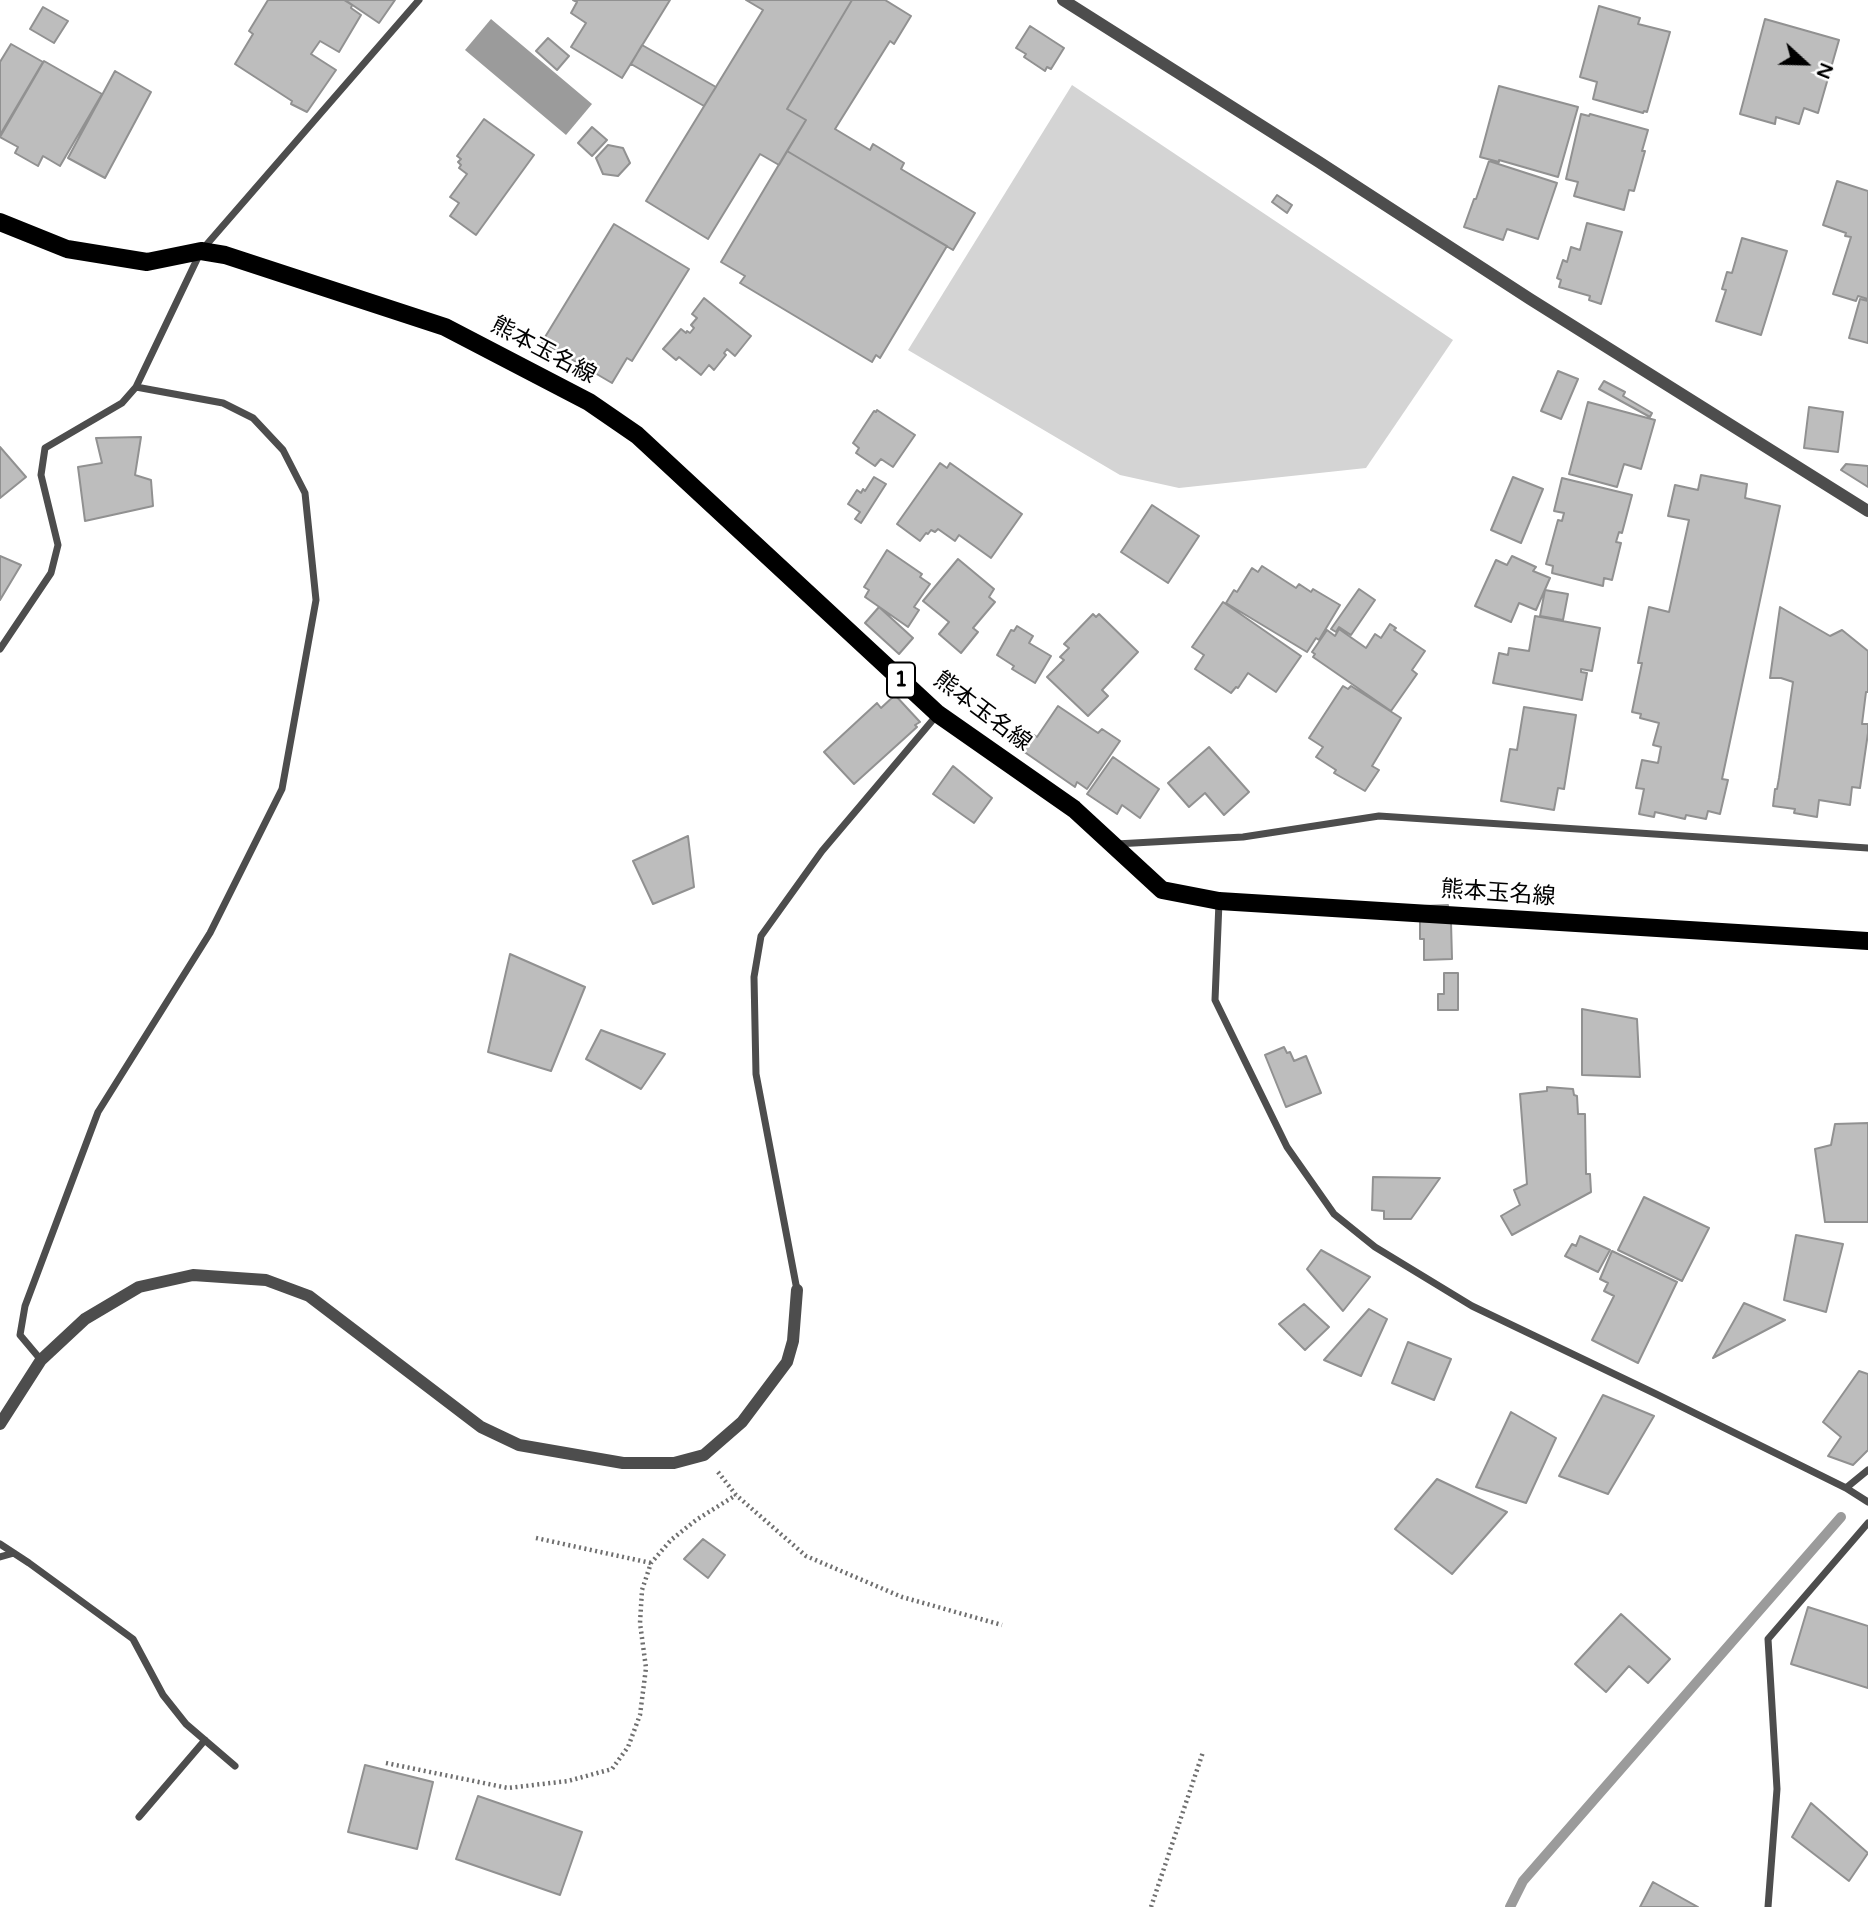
<!DOCTYPE html>
<meta charset="utf-8">
<style>
body{margin:0}
#map{position:relative;width:1868px;height:1907px;overflow:hidden;background:#fff;font-family:"Varela Round",sans-serif}
canvas{display:block}
.north{position:absolute;left:1770px;top:28px;width:70px;height:70px;-webkit-text-stroke:5px #fff;paint-order:stroke;rotate:112deg;font-size:19px;font-weight:700;line-height:28px;text-align:center;color:#000}
.north::after{content:'';display:block;margin:auto;width:24px;height:32px;background:#000;clip-path:polygon(50% 0,100% 100%,50% 72%,0 100%)}
</style>
<div id="map">
<canvas width="1868" height="1907"></canvas>
<div class="north">N</div>
</div>
<script>
const g = document.querySelector('canvas').getContext('2d');
g.lineJoin = 'round';
function fill(path, color) { g.fillStyle = color; g.fill(path, 'evenodd'); }
function strokePath(path, color, width, dash) { g.strokeStyle = color; g.lineWidth = width; g.lineCap = dash ? 'butt' : 'round'; g.setLineDash(dash || []); g.stroke(path); }
function write(font, color, halo, rows, align = 'center') {
  g.font = font + ' "Varela Round","Noto Sans JP",sans-serif'; g.lineWidth = 5; g.setLineDash([]); g.textBaseline = 'middle'; g.strokeStyle = halo; g.fillStyle = color; for (const [text, x, y, turn = 0] of rows) {
    g.save(); g.translate(x, y); g.rotate((+turn || 0) * Math.PI / 180); g.textAlign = isNaN(turn) ? turn : align; if (halo) g.strokeText(text, 0, 0); g.fillText(text, 0, 0); g.restore();
  }
}
fill(new Path2D(`
 M1072,85L1453,340L1366,468L1179,488L1120,475L908,350Z`), '#d4d4d4');
fill(new Path2D(`
 M491,19L592,104L566,135L465,50Z`), '#9b9b9b');
strokePath(new Path2D(`
 M1510,1907L1523,1881L1841,1517`), '#9b9b9b', 10);
const building = new Path2D(`
 M268,0H344L352,5L351,8L361,15L339,52L320,41L311,54L336,70L307,112L291,104L292,101L235,64L253,34L249,31Z
 M345,0H395L379,23Z
 M573,0H670L622,78L571,47L586,23L571,13L577,2Z
 M746,0H852L787,109L806,120L779,165L760,154L708,239L646,201L763,10Z
 M852,0H885L911,16L894,44L890,41L835,129L870,150L873,144L904,163L901,169L975,213L953,250L787,151L806,120L787,109Z
 M1599,6L1640,18L1638,24L1670,32L1647,112L1644,111L1643,113L1593,99L1597,82L1580,77Z
 M43,7L68,21L54,43L30,29Z
 M1765,19L1839,40L1818,113L1804,108L1799,124L1776,117L1775,124L1740,114Z
 M1030,26L1064,48L1051,69L1047,67L1045,71L1024,57L1026,54L1016,48Z
 M548,38L569,56L557,70L536,51Z
 M11,44L43,62L0,135V62Z
 M642,45L716,87L704,106L631,64Z
 M44,61L102,94L60,166L43,156L38,166L15,153L18,147L0,137Z
 M115,71L151,92L105,178L68,158Z
 M1499,86L1578,107L1558,177L1499,160V162L1480,157Z
 M1581,114L1589,116L1590,114L1648,130L1642,151H1645L1634,191L1629,190L1624,210L1574,196L1578,182L1566,179Z
 M484,119L534,155L476,235L450,216L459,203L450,197L467,174L459,168L461,165L458,162L461,159L457,156Z
 M592,127L607,140L592,156L578,143Z
 M608,145L623,148L630,163L618,176L603,174L596,158Z
 M787,151L947,246L880,358L876,355L872,362L740,283L745,276L721,262Z
 M1489,161L1557,183L1538,239L1507,229L1503,240L1464,227L1474,199H1476Z
 M1837,181L1868,191V299L1858,296L1856,301L1833,294L1851,237L1845,236L1846,233L1823,225Z
 M1277,195L1292,205L1287,213L1272,202Z
 M1587,223L1622,232L1601,304L1589,300L1590,296L1559,287L1561,280L1557,278L1563,260L1567,262L1571,247L1580,250Z
 M614,224L689,269L632,361L627,358L612,383L542,342Z
 M1742,238L1787,251L1761,335L1716,321L1726,290L1722,289L1727,272L1732,273Z
 M704,298L751,336L735,356L727,349L724,353L726,355L714,370L709,365L701,375L679,357L676,360L663,349L681,329L686,333L687,331L690,333L694,328L691,325L697,318L692,314Z
 M1860,299L1868,301V343L1849,338Z
 M1558,371L1578,379L1561,419L1541,411Z
 M1604,381L1625,392L1623,396L1652,413L1650,417L1599,389Z
 M1588,402L1655,420L1641,469L1624,464L1617,487L1569,474Z
 M1809,407L1843,412L1838,452L1804,448Z
 M877,410L915,435L893,467L881,459L875,466L856,453L859,448L853,443L874,411L876,412Z
 M141,437L135,475L151,480L153,506L85,521L78,467L102,463L96,438Z
 M0,447L26,477L0,498Z
 M940,463L947,468L950,463L1022,514L991,558L959,535L955,541L938,529L935,532L931,530L928,534L926,533L920,541L897,524Z
 M1846,464L1868,466V487L1841,470Z
 M1701,475L1747,484L1745,498L1780,506L1722,779L1728,780L1720,814L1708,811L1706,819L1686,815L1685,819L1655,812L1654,817L1639,814L1644,789L1636,788L1642,760L1658,763L1661,747L1653,745L1659,723L1640,718L1641,714L1632,712L1642,663H1638L1649,607L1669,612L1689,520L1668,516L1675,485L1698,490Z
 M874,477L886,484L861,523L855,519L860,512L848,504L857,490L861,493L863,489L865,491Z
 M1513,477L1543,489L1521,543L1491,530Z
 M1562,478L1632,495L1622,533L1619,532L1616,542L1621,543L1612,580L1604,578L1603,586L1552,573L1553,566L1546,564L1558,520L1562,521L1564,513L1554,511Z
 M1152,505L1199,536L1168,583L1121,552Z
 M887,550L922,574L920,577L930,584L914,607L919,610L908,627L865,597L869,590L864,587Z
 M0,556L21,565L0,600Z
 M1512,556L1536,567L1533,571L1550,578L1536,610L1519,603L1511,622L1475,606L1496,560L1507,565Z
 M958,559L994,589L989,597L995,602L973,628L978,632L961,653L939,634L949,622L923,601Z
 M1262,566L1296,588L1299,584L1311,592L1313,589L1340,605L1319,640L1316,638L1307,652L1226,603L1234,590L1237,592L1252,568L1258,572Z
 M1359,589L1375,600L1351,635L1339,627L1336,632L1331,629Z
 M1545,590L1568,594L1563,620L1540,616Z
 M1223,602L1301,656L1276,692L1248,673L1238,688L1236,687L1231,693L1195,669L1204,655L1192,647Z
 M879,607L913,638L899,654L865,623Z
 M1780,607L1830,636L1842,630L1868,651V692H1866L1862,724H1868V733L1860,788L1852,787L1850,805L1819,800L1817,817L1794,813L1795,809L1773,806L1775,789H1777L1779,778L1793,682L1781,678H1770Z
 M1093,614L1096,617L1099,614L1138,652L1102,690L1108,696L1088,716L1047,677L1064,660L1060,657L1069,648L1064,644Z
 M1535,616L1600,628L1592,671L1581,669V672L1587,673L1582,700L1493,683L1499,653L1508,655L1509,648L1529,651Z
 M1390,624L1396,628L1394,630L1425,651L1412,670L1417,674L1391,711L1313,657L1315,654L1312,652L1327,630L1335,636L1339,629L1366,648L1375,634L1381,638Z
 M1017,626L1033,636L1029,643L1051,656L1035,683L1012,669L1014,666L997,655L1011,630L1014,631Z
 M1343,686L1348,689L1351,686L1401,718L1372,766L1379,770L1365,791L1334,773L1336,770L1316,757L1323,747L1309,738Z
 M895,695L920,722L915,725L917,727L854,784L824,752L877,703L881,708Z
 M1058,706L1098,733L1102,729L1120,741L1087,789L1077,782L1075,787L1023,751L1034,735L1037,737Z
 M1524,707L1576,715L1564,789L1558,788L1554,810L1501,801L1510,749L1517,750Z
 M1209,747L1249,792L1224,815L1205,793L1189,807L1168,783Z
 M1113,757L1159,789L1140,818L1122,805L1117,814L1087,794Z
 M953,766L992,798L974,823L933,794Z
 M688,836L694,887L653,904L633,861Z
 M1448,905V922H1451L1452,959L1424,960V939H1420V921L1424,906Z
 M510,954L585,987L551,1071L488,1052Z
 M1444,973H1458V1010H1438V994H1444Z
 M1582,1009L1637,1019L1640,1077L1582,1075Z
 M601,1030L665,1054L641,1089L586,1059Z
 M1284,1047L1287,1053L1290,1052L1294,1061L1306,1056L1321,1093L1286,1107L1265,1055Z
 M1547,1087L1573,1089L1574,1095L1577,1096L1578,1114H1585L1586,1174H1590L1591,1192L1512,1235L1501,1216L1520,1205L1514,1190L1527,1184L1520,1094L1547,1091Z
 M1868,1123V1222H1825L1815,1149L1831,1145L1835,1124Z
 M1373,1177L1440,1178L1411,1219H1384V1211L1372,1210Z
 M1644,1197L1709,1228L1682,1281L1618,1250Z
 M1796,1235L1843,1244L1826,1312L1784,1300Z
 M1580,1236L1610,1250L1598,1272L1565,1256L1572,1244L1576,1246Z
 M1321,1250L1370,1277L1343,1311L1307,1269Z
 M1612,1251L1677,1282L1638,1363L1592,1340L1614,1296L1604,1291L1608,1283L1600,1279Z
 M1744,1303L1785,1320L1713,1358Z
 M1304,1304L1329,1327L1305,1350L1279,1324Z
 M1369,1309L1387,1319L1361,1376L1324,1360Z
 M1408,1342L1451,1359L1434,1400L1392,1383Z
 M1859,1371L1868,1374V1450L1853,1465L1828,1456L1841,1437L1823,1422Z
 M1603,1395L1654,1416L1608,1494L1559,1476Z
 M1511,1412L1556,1438L1526,1503L1476,1487Z
 M1437,1479L1507,1512L1452,1574L1395,1529Z
 M703,1539L725,1555L708,1578L684,1559Z
 M1808,1607L1868,1626V1688L1791,1664Z
 M1621,1614L1670,1659L1648,1683L1629,1666L1606,1692L1575,1664Z
 M365,1765L433,1782L417,1849L348,1832Z
 M478,1796L582,1832L560,1895L456,1859Z
 M1811,1803L1868,1853L1849,1881L1792,1837Z
 M1653,1882L1698,1907H1640Z`);
fill(building, '#bdbdbd');
strokePath(building, '#919191', 2);
strokePath(new Path2D(`
 M718,1472L736,1495L806,1556L902,1597L1002,1625
 M536,1538L651,1563
 M386,1763L508,1788L568,1781L612,1769L628,1747L640,1715L646,1668L640,1623L642,1590L651,1563L671,1540L696,1520L736,1495
 M1151,1907L1203,1752`), '#6f6f6f', 4.5, [2, 3.5]);
strokePath(new Path2D(`
 M0,649L51,573L58,545L41,475L45,448L122,403L136,387L201,251L419,0
 M1116,844L1243,837L1379,816L1868,848
 M1219,902L1215,1000L1287,1147L1334,1214L1375,1247L1472,1306L1656,1394L1846,1488L1868,1502
 M797,1290L756,1074L754,977L761,936L822,851L937,715
 M41,1360L20,1335L25,1306L98,1112L210,933L282,789L316,600L305,493L283,450L253,418L223,403L136,387
 M1846,1488L1868,1470
 M0,1544L29,1563L133,1639L163,1695L186,1724L235,1766
 M0,1557L14,1553
 M139,1817L205,1740
 M1768,1907L1777,1789L1768,1639L1868,1523`), '#4d4d4d', 7);
strokePath(new Path2D(`
 M1063,0L1319,162L1530,299L1868,511
 M0,1424L41,1360L85,1319L139,1287L193,1275L266,1280L309,1296L481,1427L519,1445L623,1463H674L704,1455L742,1422L787,1362L793,1341L797,1290`), '#4d4d4d', 12);
strokePath(new Path2D(`
 M0,222L67,249L147,262L201,251L225,255L445,327L589,402L637,435L938,714L1074,809L1162,890L1219,901L1868,941`), '#000', 18);
for (const [x, y, w] of [
 [901,680,28]
]) { const box = new Path2D(); box.roundRect(x - w / 2, y - 17.5, w, 35, 5); g.fillStyle = '#fff'; g.fill(box); strokePath(box, '#000', 2); }
write('bold 21px', '#000', null, [
 ["1",901,680]
]);
write('23px', '#000', '#fff', [
 ["熊本玉名線",543,351,28],
 ["熊本玉名線",982,712,37],
 ["熊本玉名線",1498,894,4]
]);
</script>
